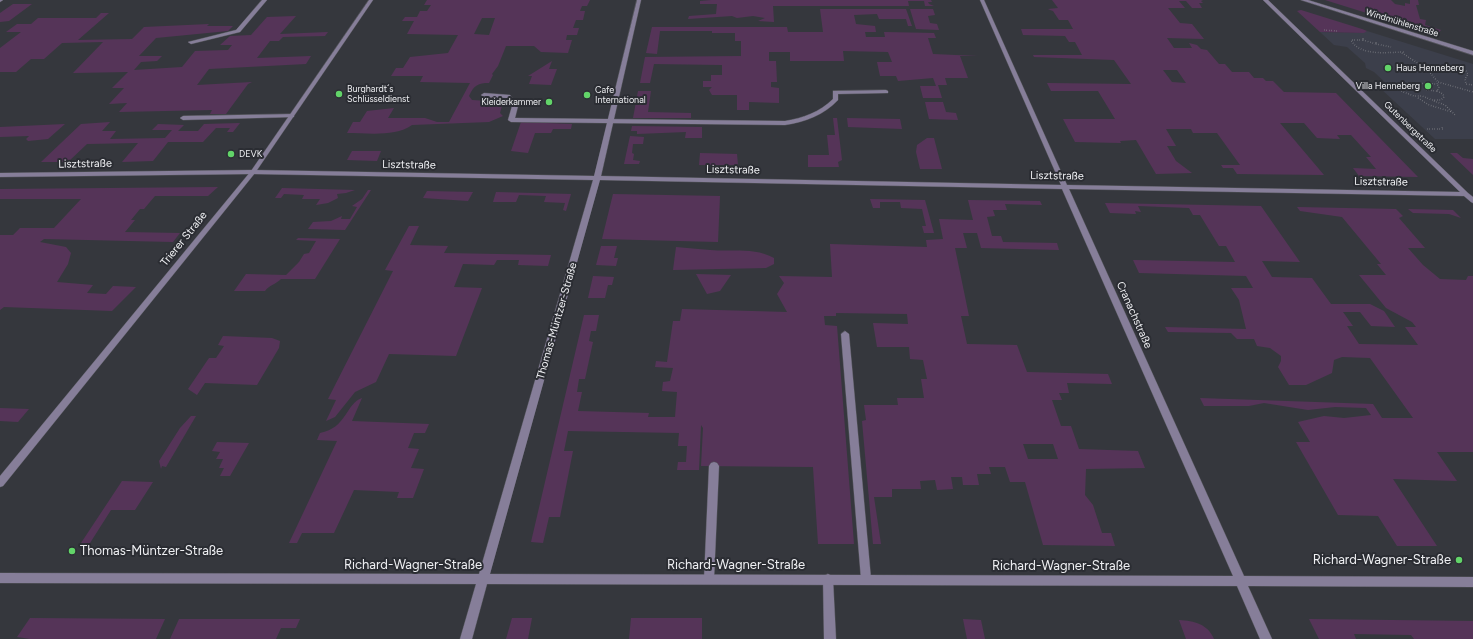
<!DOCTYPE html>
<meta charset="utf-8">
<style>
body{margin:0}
canvas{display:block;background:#35373d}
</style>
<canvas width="1473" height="639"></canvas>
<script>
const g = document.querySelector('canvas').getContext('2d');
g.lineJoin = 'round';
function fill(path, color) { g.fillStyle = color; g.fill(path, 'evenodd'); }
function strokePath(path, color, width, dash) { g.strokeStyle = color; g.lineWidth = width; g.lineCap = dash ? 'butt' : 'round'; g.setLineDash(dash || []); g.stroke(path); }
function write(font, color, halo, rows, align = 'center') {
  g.font = font + ' Figtree,sans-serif'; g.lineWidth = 4; g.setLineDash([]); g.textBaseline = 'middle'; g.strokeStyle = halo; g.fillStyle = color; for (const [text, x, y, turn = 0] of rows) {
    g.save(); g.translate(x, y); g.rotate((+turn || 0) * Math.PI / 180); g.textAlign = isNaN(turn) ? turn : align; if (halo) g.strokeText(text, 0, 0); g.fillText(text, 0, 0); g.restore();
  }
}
fill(new Path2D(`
 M1367,31L1473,64V139H1435L1380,88L1387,84L1374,72L1366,68L1365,63L1347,47L1334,45L1320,32L1363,33Z`), '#3c3f4b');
fill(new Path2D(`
 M427,0H590L587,6H582L580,11H585L583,20H576L573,28H579L577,35H567L566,40H572L568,53L541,52L534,46H506L498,66L492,74L493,75L489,83C478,83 474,85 469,96L472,100L503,102L500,113L503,116L489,122L412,125C395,137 368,133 347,133L353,122H360L367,111L394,108L388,118H425L437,122H449L470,83L420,82L423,76H391L396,68H403L410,57L448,53L458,35L407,34L414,21H402L405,17H417L420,11H427L431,5H424ZM482,18H495L489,35L474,34Z
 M711,0H931L932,2H928L929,4L934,6H925L924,1H908L909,6H773L774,22L758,21L765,18L753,16L737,18L732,16L688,19L689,16L716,14L717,4H700V1Z
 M1052,0H1203L1201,1L1203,3H1199L1202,8H1192L1186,1H1179L1185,8H1168L1180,23L1192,24L1204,39L1167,38L1174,48H1192L1189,43L1197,45L1201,49L1207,50L1219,64H1225L1232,72H1249L1254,78H1263L1266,81H1273L1284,92L1336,93L1418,177L1359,176L1353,168L1376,169L1366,157H1371L1351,135H1337L1340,139L1317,138L1304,123H1280L1324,175L1237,174L1233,168H1223L1221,165H1240L1217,133H1193L1191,129H1166L1176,146H1167L1176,161L1192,173L1156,174L1136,140L1120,141L1121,143L1075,142L1063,119H1115L1098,91H1051L1047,83L1131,84L1114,60L1034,57L1033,55H1082L1075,42H1069L1065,36L1023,35L1021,29H1073L1068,20H1059L1053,11L1050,10L1048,9L1058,8ZM1163,70H1177L1186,83L1172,82Z
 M1325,0H1391L1395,4L1405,6V3L1410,4V0H1418L1419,5H1416L1420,19L1426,20L1425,25L1441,30L1437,35Z
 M13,4H32L9,21L0,22V13Z
 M820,9H906L912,26H908L906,19H879L877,14L854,15L856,24L875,26L876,32H865L866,37H885L884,32L934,33L936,38H928L933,54L978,56H960L968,78H945L947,85H938L942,98H923L920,86H936L933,78L898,81L896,76H880L877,62H892L888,52L843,51L844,61H790V52H769V61H776L777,82H771V87L779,88V103L749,102V110H737V95H712L709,90L712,87H703V81H711V75H722V65L654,64L650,83H640L645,57L741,56V41H735V33H712V31H660L657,54L646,53L652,27H787L788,32H823Z
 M910,9H933L935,15L928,16L930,23L937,24L939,30L916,29Z
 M1301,10L1362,29L1367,31L1364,33L1320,32L1297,11Z
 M101,13H109L78,40L132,39L144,27L209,24L207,26H233L228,31L156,38L139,56H162L157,61L141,62L134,70L182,67L195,51L228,50L232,45H220L230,36L251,35L267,17L296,16L280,34L328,32L325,36L283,37L279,41H270L257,58L311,56L306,64L209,69L197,85L252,82L248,84L226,114H210L212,110L119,112L127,103L109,104L124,88H112L128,72L73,73L103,42L62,43L44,59H31L16,72H0V48L21,32H6L17,24H31L38,18H96Z
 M552,61L549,69H557L551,85L529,84L532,76H528Z
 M638,91H651L648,112L691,113V118H633Z
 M925,102H943L946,112L956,113L958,120L929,119Z
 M833,118H837L842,160L838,162L839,167H808V155H829L827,135H835Z
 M847,118L900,119L902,129L848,127Z
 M110,122L102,131H116L110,139L165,138L172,130H152L158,124L184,125L178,131H198L204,124L240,123L233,132H227L230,128H216L203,142H168L153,161L122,162L138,143L87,144L68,162H41L81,124Z
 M521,122L572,124L571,129H553L551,133H535L528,153L511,151Z
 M65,124L48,139L28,141L26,139L29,136L0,137V127Z
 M632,126L702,127V138H685L686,132L637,134V131H631Z
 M630,136L644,137L643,144H633L632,153L634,154L633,160L640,161L639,164H624Z
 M927,138H934L942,169H920L916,152L917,145Z
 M352,151H381L377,161L347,160Z
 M700,153L737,154L738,165H699Z
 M1450,153H1457L1463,158L1473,159V175Z
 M218,187L208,196H155L144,209H140L131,220H135L125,232L180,233L173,242L44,239L40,242L66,247L71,253L68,264L57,282L93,285L87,293L106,294L113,286L136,287L112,311L4,307L0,310V235H13L20,228H54L81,199H0V189Z
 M282,188L355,190L346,193L337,194L338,198L328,203L316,205L320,199H302L304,195L284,194L281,198H275Z
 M368,190H371L345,230L308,229L313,222L331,221L342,216L341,219H350L357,207L352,206L362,199Z
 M427,191L473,192L468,201L423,198Z
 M496,192L571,194L566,211L563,210L565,203L544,202L546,196L519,195L516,202H493Z
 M613,194L720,196L718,242L602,239Z
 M870,199L925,200L934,233H924L922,226H926L922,209L901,208L900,202H880V208H873Z
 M968,200L1040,201L1042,205L1005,204L1007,210H993L995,216L987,217L992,236H1001L1003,242L1057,243L1059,250L981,248L977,233H963L967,248H955L969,316H961L967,344L1017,345L1027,372L1108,374L1112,384L1067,383L1069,393H1059L1062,400H1052L1061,426H1071L1079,449L1138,451L1145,468L1086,469L1085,495L1093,505L1102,533H1111L1115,546L1043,545L1025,482H1010L1005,467H989L991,474H977L979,485H963L962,477H951L953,489L937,490L935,480L920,481L921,489H892V497H874L881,544H873L862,421L866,420L864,405H898L897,398H924L921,379H927L923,360L910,359L909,347H877L873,323L908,324L907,314L836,313V316H824L825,325L837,326L854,544H818L813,467L701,466L703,428L701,425L699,470H677L678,462H686L687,446H678L679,433L568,431L564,451H573L560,517H549L543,543L531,542L584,315H599L596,331H591L589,341L593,342L585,379H579L577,392H582L578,411L649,413L648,417H675L677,392L662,391L663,382L670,381L673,368L655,367L656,361L667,362L673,321H680L682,309L787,312L777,294L784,283L779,276L832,277L830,244L927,247L926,240L943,239L939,219L973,220ZM1023,444H1053L1058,459H1028Z
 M1105,203L1261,206L1300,262L1262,261L1272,277L1312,278L1331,304H1370L1384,311L1395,327L1371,326L1360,312H1343L1353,326H1347L1359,344L1418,345L1405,327H1416L1412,322L1386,308L1359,275H1386L1377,264H1381L1342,217L1300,211L1297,207L1396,209L1403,216L1399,218L1425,248H1408L1423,265L1440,279L1466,280L1468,276H1473V452H1437L1457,481L1393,479L1437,546H1397L1378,516L1338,515L1296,442H1310L1298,422L1324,416L1344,418L1371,415L1366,408L1335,407L1308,410L1264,403L1249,406H1204L1200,398L1373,404L1382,418H1413L1370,358L1342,357L1334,360L1332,373L1306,385H1289L1278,367L1281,361V356L1270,348L1257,346L1254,339H1237L1231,333L1168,332L1165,327L1246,329L1239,300L1231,288H1253L1246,276L1139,273L1133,260L1235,262L1226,246H1219L1200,215H1193L1189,208L1138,206L1141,212L1135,211L1136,214L1110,213Z
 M1408,209L1453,210L1461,218L1449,214L1413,213Z
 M409,226H419L410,245L448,246L444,253L551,255L548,266L518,265L519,260H497L494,265L463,264L454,287L482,288L456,356L389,354L376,382L355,392L335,417L326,421L336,400L328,399L393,271L385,270Z
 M298,238L340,239L315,279H281C276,284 268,286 265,291H234L246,274L286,275L299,262L304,254L309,253L316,241L296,240Z
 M601,246H617L614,258H618L616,266L596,265Z
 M676,247C687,248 698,249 710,250C731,252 754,247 774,258V264L766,268L673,270Z
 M696,274L731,275L720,291L707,294Z
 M593,276L614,277L612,285H608L605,298H588Z
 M223,336L272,338L280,341L279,348L257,385L205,383L197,395L188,389L209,358H216L224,346L218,345Z
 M362,398L352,421L429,424L425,433H414L408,448L419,449L411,468L424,469L413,498H397L399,492L354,490L334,533H302L297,543H289L337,441L317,440L320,433C347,428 346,403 362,398Z
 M0,408L29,409L18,422L0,421Z
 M191,416H196L166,467L162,466L161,469L159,461L180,428Z
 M217,442L249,443L230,476H220L224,468H219L223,459H216L220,452L212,451Z
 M122,481L153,482L135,510H111L90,543H81Z
 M30,618L165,619L156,639H30L17,637Z
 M512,618H532L528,639H506Z
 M631,618H702V639H629Z
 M179,619H300L296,628H281L276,639H170Z
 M963,619L981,620L985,639H967Z
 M1309,619L1473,621V639H1414L1411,635L1354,634L1356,639H1319Z
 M1179,620C1194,621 1208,624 1214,639H1186Z`), '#553458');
const service = new Path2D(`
 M262,0H267L240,32L191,44L188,42L236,30Z
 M886,90L888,91V93L838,94V100C824,115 805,122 785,125L511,122L508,120L512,106L506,98L484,97L481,95L484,93L510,95L518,106L515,118L785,121C803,118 820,112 833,99V91Z
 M292,114L294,115V117L183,120L180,118L183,116Z
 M845,331L849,334L871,579L870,582L866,584L862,582L861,579L841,334Z
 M714,462L717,463L719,466L714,579L713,582L709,584L705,582L704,579L709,466L711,463Z
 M828,574L832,576L833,579L836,639H824L823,579L824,576Z`);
const minor = new Path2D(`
 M0,0H3L0,2Z
 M637,0H641L601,176L1061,185L980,0H984L1067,185L1460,192L1263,0H1268L1468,193L1473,197V203L1471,202L1464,196L1069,189L1244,576L1473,577V587L1248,586L1272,639H1260L1237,586L487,584L472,639H460L476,584L0,583V573L479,574L593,180L253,174L0,177V173L253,170L594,176ZM600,180L1062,189L1233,576L490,574Z
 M1301,0H1308L1473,51V55Z`);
const tertiary = new Path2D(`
 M369,0H373L255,173L3,486L0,487V476L251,171Z`);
strokePath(service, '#53545a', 1);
strokePath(minor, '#53545a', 1);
strokePath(tertiary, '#53545a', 1);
strokePath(new Path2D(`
 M1324,30L1337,31
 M1363,38V40H1351C1360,57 1389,52 1405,52
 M1363,40L1376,44V41
 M1376,44L1391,47
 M1402,53L1427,69L1438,82
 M1466,71L1468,74L1465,79L1466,84L1473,85
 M1426,90L1437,91L1439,87L1437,84
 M1437,91L1443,94L1444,97L1441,100H1432L1422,96H1414L1401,91L1400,88L1408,83L1437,84L1438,82L1473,92
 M1418,98L1429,105L1452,112
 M1434,101L1445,105L1455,115
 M1427,129H1443L1442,127`), '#8a8b90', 1.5, [0.5, 2]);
fill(service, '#867e99');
fill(minor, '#867e99');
fill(tertiary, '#867e99');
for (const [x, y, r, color] of [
 [1388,68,4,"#62d469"],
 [1428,86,4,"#62d469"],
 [339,94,4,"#62d469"],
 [587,95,4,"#62d469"],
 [549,102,4,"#62d469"],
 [231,154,4,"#62d469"],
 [72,551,4,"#62d469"],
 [1459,560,4,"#62d469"]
]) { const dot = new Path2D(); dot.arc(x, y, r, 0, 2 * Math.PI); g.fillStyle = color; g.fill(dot); strokePath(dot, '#2b2d33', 1.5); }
write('9px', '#eeeff2', '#2b2d33', [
 ["Windmühlenstraße",1402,23,17],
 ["Gutenbergstraße",1410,127,44]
]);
write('9px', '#eeeff2', '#2b2d33', [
 ["Haus Henneberg",1396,68],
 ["Villa Henneberg",1420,86,"right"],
 ["Burghardt´s",347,89],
 ["Schlüsseldienst",347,99],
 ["Cafe",595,90],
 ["International",595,100],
 ["Kleiderkammer",541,102,"right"],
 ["DEVK",239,154]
], 'left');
write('11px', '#eeeff2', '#2b2d33', [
 ["Lisztstraße",85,164,-1],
 ["Lisztstraße",409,165,1],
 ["Lisztstraße",733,170,1],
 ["Lisztstraße",1057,176,1],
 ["Lisztstraße",1381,182,1],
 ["Trierer Straße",184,239,-51],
 ["Cranachstraße",1134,315,66],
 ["Thomas-Müntzer-Straße",557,321,-74]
]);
write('13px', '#eeeff2', '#2b2d33', [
 ["Thomas-Müntzer-Straße",80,551],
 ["Richard-Wagner-Straße",1451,560,"right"]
], 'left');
write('13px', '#eeeff2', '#2b2d33', [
 ["Richard-Wagner-Straße",413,565],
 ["Richard-Wagner-Straße",736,565],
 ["Richard-Wagner-Straße",1061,566]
]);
</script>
